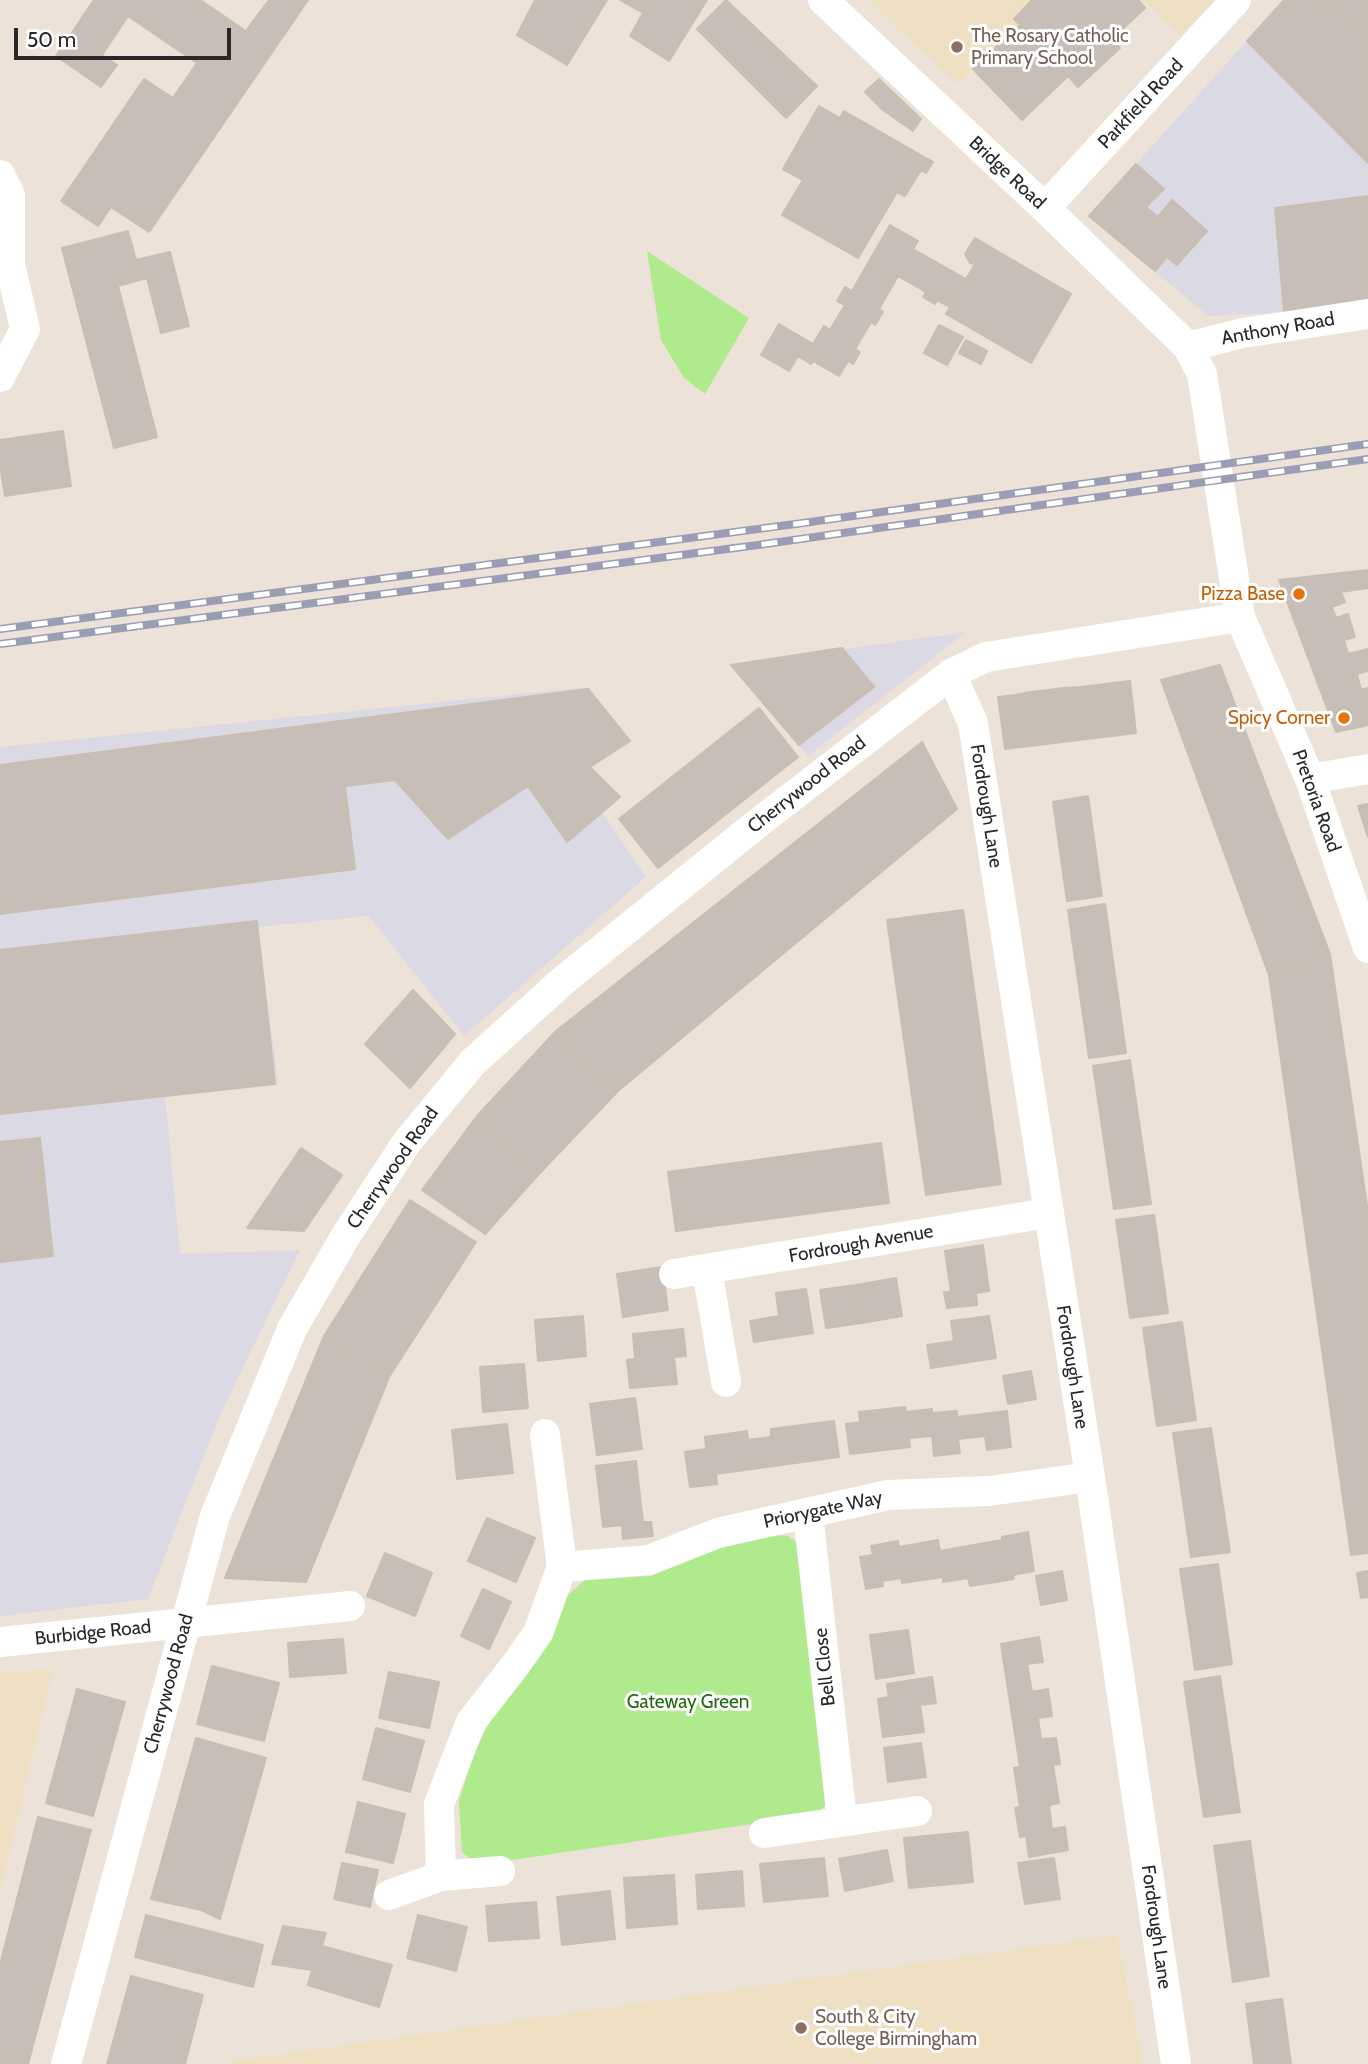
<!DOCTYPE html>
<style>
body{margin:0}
#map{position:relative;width:1368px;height:2064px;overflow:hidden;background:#ece2d7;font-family:Cabin,sans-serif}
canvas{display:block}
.scale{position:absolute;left:14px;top:28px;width:217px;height:32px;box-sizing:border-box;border:4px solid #272727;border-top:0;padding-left:9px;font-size:21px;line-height:24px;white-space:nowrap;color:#272727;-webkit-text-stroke:5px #fff;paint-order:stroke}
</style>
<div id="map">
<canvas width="1368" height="2064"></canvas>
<div class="scale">50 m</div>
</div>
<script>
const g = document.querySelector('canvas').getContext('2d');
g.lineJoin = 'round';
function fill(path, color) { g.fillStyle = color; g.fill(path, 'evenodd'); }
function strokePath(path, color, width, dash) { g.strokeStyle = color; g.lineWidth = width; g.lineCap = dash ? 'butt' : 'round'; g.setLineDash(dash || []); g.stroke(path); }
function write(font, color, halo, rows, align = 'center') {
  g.font = font + ' Cabin,sans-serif'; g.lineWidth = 6; g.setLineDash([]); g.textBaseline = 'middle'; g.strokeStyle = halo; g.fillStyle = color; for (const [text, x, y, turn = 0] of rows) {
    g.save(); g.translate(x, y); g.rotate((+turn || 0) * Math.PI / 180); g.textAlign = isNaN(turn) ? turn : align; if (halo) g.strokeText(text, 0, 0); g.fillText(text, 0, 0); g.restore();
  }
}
fill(new Path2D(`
 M1284,0H1368V301L1284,312L1208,316L1089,216Z
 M966,632L808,756L731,665Z
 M588,687L630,741L590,767L602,812L646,877L464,1036L369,916L258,927L278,1082L244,1088L165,1096L180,1254L300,1250L219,1417L148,1599L0,1616V747Z`), '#dbd9e3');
fill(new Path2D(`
 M867,0H1032L1014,19L1020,25L958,84Z
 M1144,0H1213L1180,36Z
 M53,1669L0,1893V1673Z
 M1117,1935L1143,2064H232V2061Z`), '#f0e0c3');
fill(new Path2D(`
 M647,251L749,318L705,394L684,378L661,340Z
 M770,1535L788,1536L804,1548L832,1796L818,1814L479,1865L462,1852L459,1801L473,1756L503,1694L566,1597L585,1580L651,1576L729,1544Z`), '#afea8c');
const building = new Path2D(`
 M94,0H200L246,31L269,0H308L149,232L111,207L98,226L61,201L144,79L173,98L197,63L128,16L102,55L117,65L101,87L56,56Z
 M535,0H607L567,65L517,35Z
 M620,0H707L669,61L630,36L643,13Z
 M726,0L817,86L786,118L697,29Z
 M1032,0H1067L1069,2L1071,0H1138L1145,8L1112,39L1120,48L1078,87L1068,76L1022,120L973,69L1020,25L1014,19Z
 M1284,0H1312L1368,29V163L1247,41Z
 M1312,0H1368V29Z
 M879,79L921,119L913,131L883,110L865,92Z
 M819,106L840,118L844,111L933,162L926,173L921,170L905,196L897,192L858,258L782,215L803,180L783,169Z
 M1136,164L1164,189L1146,207L1158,217L1172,200L1207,231L1177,265L1167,257L1155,271L1089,216Z
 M1368,196V301L1284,312L1275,208Z
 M890,225L918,241L913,249L966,279L950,307L937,300L935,304L923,297L926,292L898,276L879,309L883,312L875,325L871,322L855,349L860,352L853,364L848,361L839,376L813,361L811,364L798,356L789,371L761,355L779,324L813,344L824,326L830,330L845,305L837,301L845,287L852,291Z
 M128,231L136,260L170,252L189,326L161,333L147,278L118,286L157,437L114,448L62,248Z
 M975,238L1071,294L1031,363L946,314L975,264L970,263L965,254Z
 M939,325L963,337L947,365L924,353Z
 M966,340L987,351L981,364L959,353Z
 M63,431L71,486L5,496L0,465V440Z
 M1368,570V588L1341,592L1345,602L1332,607L1336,618L1348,614L1355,637L1344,640L1348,654L1368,649V671L1357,674L1361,690L1368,688V725L1336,732L1279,580Z
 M842,648L874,687L799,745L731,665Z
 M1220,665L1330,954L1269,975L1161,680Z
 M1130,681L1136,733L1120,735L1113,683Z
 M1113,683L1120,735L1103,737L1097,685Z
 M1097,685L1103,737L1087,739L1080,687Z
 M1080,687L1087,739L1070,741L1064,688Z
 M1064,688L1070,741L1054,743L1048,690Z
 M588,689L630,741L590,767L620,797L567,842L528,786L448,839L395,780L345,786L355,869L0,914V765Z
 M1048,690L1054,743L1038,745L1031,692Z
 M1031,692L1038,745L1021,747L1015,695Z
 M1015,695L1021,747L1005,749L998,697Z
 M759,708L798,757L658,868L619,819Z
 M922,742L957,809L618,1091L556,1031Z
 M1088,796L1102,896L1067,901L1053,802Z
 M1368,804V837L1358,806Z
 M1105,904L1126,1053L1089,1058L1068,910Z
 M963,910L1001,1184L926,1195L887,920Z
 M257,921L275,1084L0,1114V950Z
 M1330,954L1368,1212V1553L1351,1555L1269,975Z
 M413,990L455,1034L410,1088L365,1044Z
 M556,1031L618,1091L538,1175L477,1116Z
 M1130,1060L1151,1204L1114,1209L1093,1066Z
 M477,1116L538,1175L485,1234L422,1190Z
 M40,1138L53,1256L0,1262V1142Z
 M881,1143L889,1203L676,1231L668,1172Z
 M301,1148L342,1175L304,1231L247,1228Z
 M410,1200L476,1242L389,1377L324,1336Z
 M1154,1215L1168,1313L1130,1318L1116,1220Z
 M983,1245L989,1291L976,1293L977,1305L947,1308L944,1292H951L945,1251Z
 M662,1267L668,1310L623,1317L617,1274Z
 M896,1278L902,1316L862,1323L856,1285Z
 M856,1285L862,1323L826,1328L820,1290Z
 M806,1289L813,1333L754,1342L750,1321L779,1316L776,1293Z
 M583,1316L586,1356L538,1361L535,1320Z
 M989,1316L996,1358L931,1368L927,1345L954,1341L951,1321Z
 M1182,1322L1196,1420L1157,1426L1143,1328Z
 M683,1329L686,1356L674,1357L677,1384L630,1388L627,1360L635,1359L633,1334Z
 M324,1336L389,1377L306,1582L225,1578Z
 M524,1364L528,1408L483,1412L480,1367Z
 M1031,1371L1036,1399L1008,1404L1003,1376Z
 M635,1398L642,1449L597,1455L590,1404Z
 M905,1407L906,1412L932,1409V1413L957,1411V1417L1007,1411L1011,1447L987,1450L985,1436L958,1439L960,1453L934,1456L932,1436L909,1438L910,1447L850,1454L846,1424L860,1422L859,1412Z
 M834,1421L839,1457L716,1474L717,1484L690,1487L685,1452L706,1449L705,1437L747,1431L748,1440L771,1437V1429Z
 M507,1424L513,1473L457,1479L452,1430Z
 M1211,1428L1230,1552L1191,1557L1173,1433Z
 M636,1461L643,1522H651L653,1536L623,1539L622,1525L603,1527L596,1466Z
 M487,1518L535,1538L516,1582L468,1561Z
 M1028,1532L1034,1571L1013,1575L1014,1579L970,1586L968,1578L943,1582V1577L902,1583L901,1578L882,1581L883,1586L866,1589L860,1557L873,1555L871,1546L898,1541L899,1547L938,1540L940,1551L1002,1540V1537Z
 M385,1553L432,1573L415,1616L367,1596Z
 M1218,1564L1232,1664L1195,1670L1180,1569Z
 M1062,1571L1067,1600L1041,1605L1036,1576Z
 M1368,1571V1597L1361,1598L1357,1573Z
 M483,1589L511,1602L489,1649L461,1636Z
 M908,1630L914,1673L876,1679L870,1635Z
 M1039,1637L1043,1662L1027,1664L1032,1692L1048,1689L1052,1716L1038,1718L1041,1739L1056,1738L1060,1764L1053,1765L1059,1803L1049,1805L1052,1829L1065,1827L1068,1850L1029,1857L1026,1836L1020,1837L1015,1808L1020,1807L1014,1768L1020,1767L1001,1644Z
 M343,1639L346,1673L290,1677L288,1643Z
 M212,1666L279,1683L264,1741L197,1724Z
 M389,1672L439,1682L429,1728L379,1718Z
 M1220,1676L1240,1812L1204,1817L1184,1682Z
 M932,1677L936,1703L920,1705L924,1732L883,1737L878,1699L889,1697L887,1684Z
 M77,1689L125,1702L93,1816L46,1803Z
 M376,1728L424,1741L410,1792L363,1779Z
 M196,1738L266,1758L220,1919L201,1910L151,1899Z
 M921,1743L926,1777L888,1782L884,1748Z
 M358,1802L405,1814L393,1863L346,1852Z
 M38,1817L91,1830L28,2064H0V1965Z
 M968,1832L973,1882L909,1888L904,1838Z
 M1250,1841L1269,1976L1233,1982L1214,1846Z
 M887,1850L893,1881L845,1891L839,1859Z
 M824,1858L828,1896L764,1902L760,1864Z
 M1054,1858L1060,1899L1025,1904L1018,1863Z
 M342,1863L378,1870L370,1907L334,1899Z
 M742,1871L744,1906L698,1909L696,1875Z
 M674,1875L677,1924L627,1928L624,1878Z
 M610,1891L615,1939L562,1945L557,1897Z
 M536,1902L539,1938L489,1941L486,1906Z
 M146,1915L263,1945L253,1987L135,1957Z
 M418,1915L467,1927L456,1971L407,1958Z
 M283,1926L326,1933L322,1946L392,1965L379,2007L308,1985L312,1970L272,1964Z
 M131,1976L203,1995L185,2064H107Z
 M1282,1999L1291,2064H1254L1246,2004Z`);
fill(building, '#c7bfb7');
strokePath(building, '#c7bfb1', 2);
strokePath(new Path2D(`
 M823,0L1045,208L1188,347L1202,374L1240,617L1310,779L1368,948
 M0,175L10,195V264L25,329L0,377
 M1045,208L1236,0
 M1188,347L1243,333L1368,314
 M951,674L973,723L1090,1477L1176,2064
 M1310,779L1368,769
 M707,1270L726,1382
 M674,1274L1048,1213
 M545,1434L562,1567
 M808,1514L842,1820
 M0,1642L350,1606
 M764,1833L917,1811
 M441,1876L439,1804L471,1722L517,1663L538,1633L562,1567L649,1560L718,1533L888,1495L989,1491L1090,1477
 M389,1895L441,1876L500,1871
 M66,2064L215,1516L292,1329L345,1237L407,1142L473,1062L565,979L758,823L951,674L986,657L1240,617`), '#fff', 30);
const rail = new Path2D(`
 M0,629L803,523L1368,444
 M0,644L758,545L1368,459`);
strokePath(rail, '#999eb4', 8);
strokePath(rail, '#fff', 5, [16]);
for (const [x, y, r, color] of [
 [957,47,7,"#8d6e63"],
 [1299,594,7,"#e8710a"],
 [1344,718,7,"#e8710a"],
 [801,2028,7,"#8d6e63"]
]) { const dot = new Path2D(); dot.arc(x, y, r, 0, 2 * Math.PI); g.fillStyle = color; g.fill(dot); strokePath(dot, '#fff', 2.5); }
write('19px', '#785e54', '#fff', [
 ["The Rosary Catholic",971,36],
 ["Primary School",971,58],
 ["South & City",815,2017],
 ["College Birmingham",815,2039]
], 'left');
write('19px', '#272727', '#fff', [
 ["Parkfield Road",1141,104,-47],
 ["Bridge Road",1007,173,43],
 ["Anthony Road",1278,329,-10],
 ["Cherrywood Road",807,785,-38],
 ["Pretoria Road",1316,801,70],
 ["Fordrough Lane",986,806,81],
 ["Cherrywood Road",393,1168,-55],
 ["Fordrough Avenue",861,1244,-10],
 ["Fordrough Lane",1072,1367,81],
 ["Priorygate Way",823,1510,-12],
 ["Burbidge Road",93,1633,-6],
 ["Bell Close",825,1667,-96],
 ["Cherrywood Road",169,1684,-75],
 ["Fordrough Lane",1156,1927,82]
]);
write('19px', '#c56008', '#fff', [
 ["Pizza Base",1285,594],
 ["Spicy Corner",1330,718]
], 'right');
write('19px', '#266b11', '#fff', [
 ["Gateway Green",688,1702]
]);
</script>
